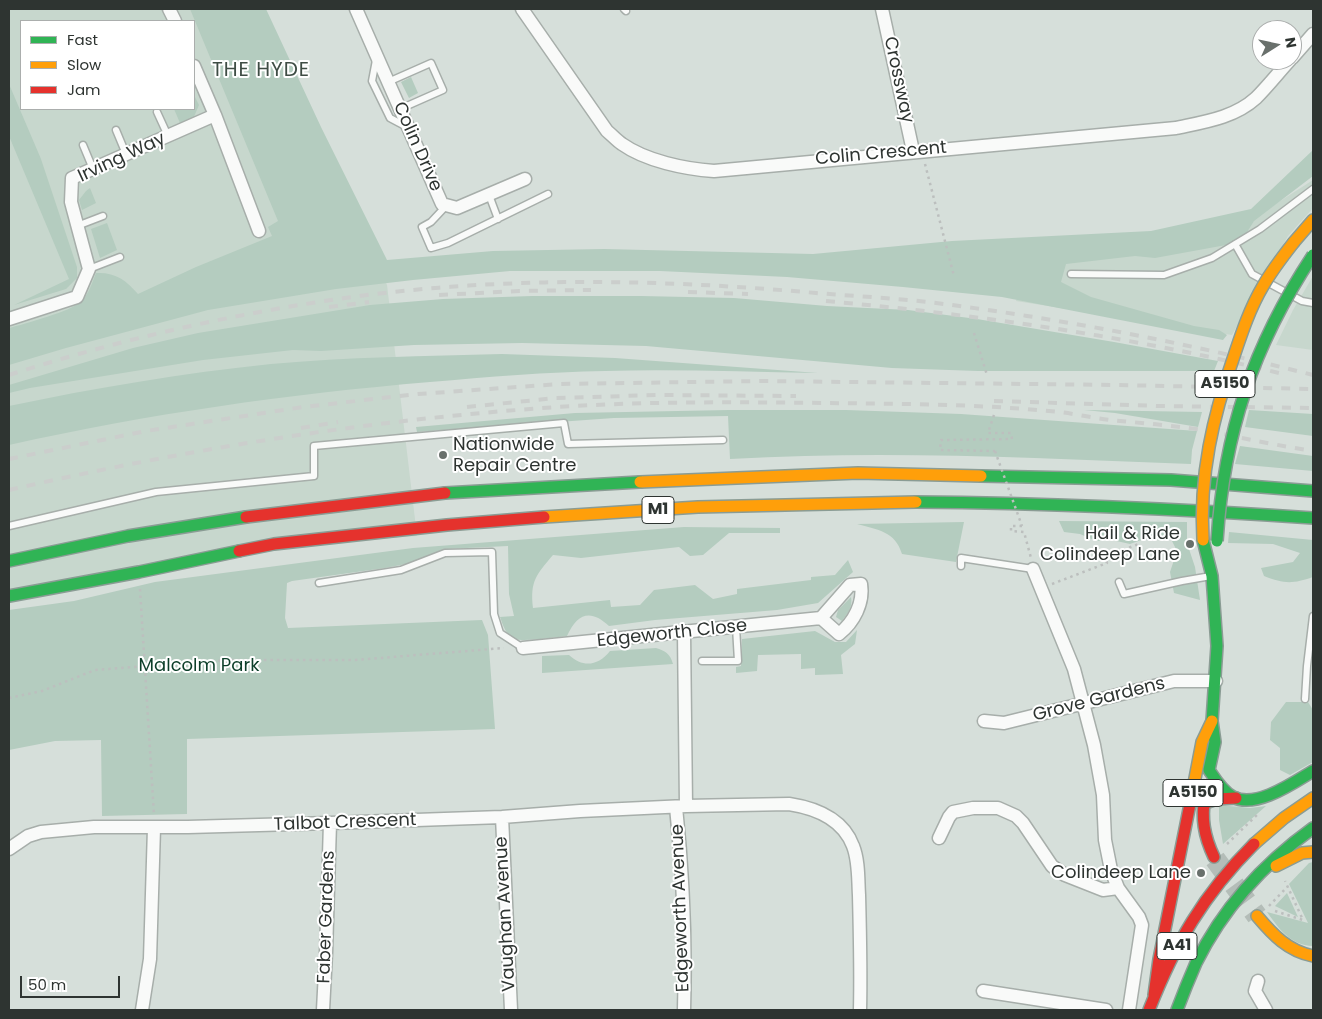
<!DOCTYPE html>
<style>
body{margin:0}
#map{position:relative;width:1322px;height:1019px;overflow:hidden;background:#d6dfda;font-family:Poppins,sans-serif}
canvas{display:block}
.frame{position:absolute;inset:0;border:10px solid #2e3431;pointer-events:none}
.legend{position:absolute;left:20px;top:20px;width:175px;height:90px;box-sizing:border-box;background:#fff;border:1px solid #abaead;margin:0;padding:6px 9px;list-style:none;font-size:15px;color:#2e3431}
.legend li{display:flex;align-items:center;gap:10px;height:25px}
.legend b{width:25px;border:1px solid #abaead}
.north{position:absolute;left:1252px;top:20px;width:50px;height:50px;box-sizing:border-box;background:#fff;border:1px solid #abaead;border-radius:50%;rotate:80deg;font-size:14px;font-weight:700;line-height:20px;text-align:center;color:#2e3431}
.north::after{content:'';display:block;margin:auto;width:18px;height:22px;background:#69706c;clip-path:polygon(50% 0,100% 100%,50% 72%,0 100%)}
.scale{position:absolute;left:20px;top:976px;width:100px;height:22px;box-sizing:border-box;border:2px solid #2e3431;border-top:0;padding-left:6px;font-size:15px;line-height:18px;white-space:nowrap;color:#2e3431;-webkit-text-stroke:4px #fff;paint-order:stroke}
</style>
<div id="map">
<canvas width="1322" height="1019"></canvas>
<div class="frame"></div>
<ul class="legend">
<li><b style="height:6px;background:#30b455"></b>Fast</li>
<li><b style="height:6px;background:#ff9f0a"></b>Slow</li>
<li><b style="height:6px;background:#e5322d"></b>Jam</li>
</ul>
<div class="north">N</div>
<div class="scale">50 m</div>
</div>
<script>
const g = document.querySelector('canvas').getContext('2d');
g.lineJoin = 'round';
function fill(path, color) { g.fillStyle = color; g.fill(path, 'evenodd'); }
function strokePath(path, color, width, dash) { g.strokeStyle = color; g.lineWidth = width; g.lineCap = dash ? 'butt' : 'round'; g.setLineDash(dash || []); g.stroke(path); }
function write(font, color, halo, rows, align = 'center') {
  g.font = font + ' Poppins,sans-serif'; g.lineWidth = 4; g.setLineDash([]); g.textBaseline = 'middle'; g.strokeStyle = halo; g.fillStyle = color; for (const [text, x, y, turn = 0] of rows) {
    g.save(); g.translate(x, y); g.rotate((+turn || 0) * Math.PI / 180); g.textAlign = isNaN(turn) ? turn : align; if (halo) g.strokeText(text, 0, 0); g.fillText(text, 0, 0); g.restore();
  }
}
fill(new Path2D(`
 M9,9H265L387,285L417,536L304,545L9,596ZM21,21H194V109H21Z
 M1313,180V208L1288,236L1232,335L1016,301L1027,268L1235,230Z
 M1313,276V350L1276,345L1293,310Z`), '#c7d7cd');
fill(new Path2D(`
 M190,9H266L321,127L387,260L493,251L604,249L813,254L952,241L1151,231L1251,209L1313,150V176L1254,221L1244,237L1226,245L1155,258L1135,256L1066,264L1061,282L1091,297L1194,326L1219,330L1227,335L1223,340L1002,297L903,287L787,277L660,271H510L413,280L336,289L208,310L66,348L9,365V328C24,324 72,311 82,301C89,293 92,283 96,273C115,272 126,280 138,294L196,267L272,236L268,227L278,221Z
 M411,77L418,93L409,98L401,82Z
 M9,84L41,159L77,267V278L66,289L14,305L69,279L9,136Z
 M194,95L199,105L193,119L180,123L174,109H194Z
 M90,188L96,203L82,210L79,200L86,191Z
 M107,223L117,250L100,258L91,229Z
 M532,296H641L734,298L827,306L908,310L977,319L1114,342L1218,361L1214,371H978L892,368L646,346L522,343L414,345L321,351L293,350L203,360L30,388L9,393V385L133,348L198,333L370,305L443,299Z
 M502,354L615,358L818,373C747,372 676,369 605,371C547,372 488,377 430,382C288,394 147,414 9,445V406C95,388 183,373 271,364C348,357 425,356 502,354Z
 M729,410H846L961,414L1197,431L1192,450L1191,464C1037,458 884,450 730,459L728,416L614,418L417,432L416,427L575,413Z
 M1084,410L1202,412L1198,427L1115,413Z
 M1249,410L1313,414V436L1245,427Z
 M1240,446L1313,456V471L1235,464Z
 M1059,521L1187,522V543L1195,567L1200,600L1174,593L1170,572L1177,551L1172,541L1165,535L1150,537L1130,544L1112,540L1096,541L1080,534L1064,532Z
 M964,522L956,562L902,554C895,531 878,530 857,524Z
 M684,527L780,528V533H729L703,555L690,556L679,547L581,558L553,555C536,575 530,581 533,608L610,600L611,607L640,605L654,590L695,585L713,599L737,594V589L811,580V577L835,575L848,560L853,572L818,603L777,610L655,620L609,626C590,608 577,614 567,636C556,637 524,642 515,639C506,636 503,625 500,617L514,616L509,594L508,546L446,549L411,563L385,568L292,581L287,583L285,618L288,628L482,620L488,635L495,729L187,739V814L102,816L101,740L55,741L9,750V610L74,601L155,582L413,548Z
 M1229,532L1313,540V577C1293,584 1284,584 1264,576L1261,568L1293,562L1300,553L1273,544L1228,543Z
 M851,597C853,607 848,613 842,621L836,617L838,610Z
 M857,630L855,644L841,655L843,674L815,675V668L801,669V654L758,655L757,671L736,673V667L741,666L742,639L815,631L835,642H846Z
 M656,648C665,651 670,653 673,664L542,673V656L569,655C583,668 598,666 610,651Z
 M1286,702H1308L1313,710V762L1290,775L1280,770V748L1270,740L1271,722Z
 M1219,805L1250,808L1266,806L1223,844L1219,820Z
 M1313,862V946C1290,945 1279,929 1267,912L1308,923L1289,884L1309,863Z
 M1287,893L1298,917L1275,906Z`), '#b4ccbf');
strokePath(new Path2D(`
 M1215,859L1257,916`), '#b4bdb8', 21, [21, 11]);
const lane = new Path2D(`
 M624,9L626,11
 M376,60L372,81L390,118L407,127
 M388,82L431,63L443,90L400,109
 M157,112L168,136
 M116,130L126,154
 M83,145L93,169
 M489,195L498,219
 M446,206L431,222L422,227L431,248L448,243L548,194
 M77,226L103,216
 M1235,244L1252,274L1302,301L1313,303
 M89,269L120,257
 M1071,274L1164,275L1212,258L1260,229L1313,189
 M9,526L156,492L314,476V446L564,423L568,444L723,440
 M961,566V558L1033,569
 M1119,582L1124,594L1182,581L1211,576
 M319,583L401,570L445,553L492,552L494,614L500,633L523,648
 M702,661H738L736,627
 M1305,699L1307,666L1313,616`);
const street = new Path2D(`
 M169,9L175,21
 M356,9L442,204L457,208L525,179
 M522,9L607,131C612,135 616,140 622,144C646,161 685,169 714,171L1176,128C1204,122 1234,118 1256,98C1268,86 1279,72 1290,60
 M882,9L913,151
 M1292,58L1313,34
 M215,115L259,231
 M9,319L77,297L89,269L71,202L72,178L215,115L194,66
 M1033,569L1074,669L1094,745L1103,795L1105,840L1111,870L1118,888L1139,917L1142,925L1129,1010
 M684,633L686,806
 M523,648L821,618L839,634C854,622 864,603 861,584L850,585L821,618
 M984,721L1004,723L1174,681H1216
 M676,807C683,875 686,942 684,1010
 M502,817L511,1010
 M939,838L949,817L953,812L973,808H998L1016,816L1023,823L1052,866L1065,875L1103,890L1118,888
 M9,849L28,836L41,832L94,827H188L330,823L502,817L580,811L686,806L789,804C815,808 843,819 853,846C859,861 858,880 859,895C860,934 861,972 860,1010
 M1258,981L1255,991L1266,1010
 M983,991L1106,1010
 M142,1010L150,959L154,828
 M323,1010L326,953L330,823`);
const fast = new Path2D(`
 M981,476L1171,480L1313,491
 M445,493L640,482
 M916,502C1048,503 1181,509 1313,518
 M1203,540L1212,576L1217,646L1212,721L1215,742L1209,770C1215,779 1222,791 1233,797C1256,809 1293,783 1313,771
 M9,561L128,536L246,517
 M9,596L139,572L239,551
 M1177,1010C1183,994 1189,979 1196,963C1223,908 1263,864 1313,828`);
const slow = new Path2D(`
 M1294,242L1313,220
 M640,482L858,473L981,476
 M544,517L698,507L916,502
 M1191,799L1202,742L1212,721
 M1254,844L1284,818L1313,798
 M1276,866L1302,853L1313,852
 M1257,916C1273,935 1288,951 1313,956`);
const jam = new Path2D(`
 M246,517L445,493
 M239,551L274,544L447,525L544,517
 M1205,795C1201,818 1204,836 1214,857
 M1203,804L1217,799L1236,798
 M1154,995L1159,959L1191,799
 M1149,1010C1175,944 1203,895 1254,844`);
strokePath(lane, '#a7aeaa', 9);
strokePath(street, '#a7aeaa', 15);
strokePath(fast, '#8a9c94', 14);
strokePath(slow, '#8a9c94', 14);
strokePath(jam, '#8a9c94', 14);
strokePath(new Path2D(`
 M925,164L954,276
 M974,333L987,375
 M994,415L988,433H1011L1012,439L941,440L940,450L995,451
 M1022,526H1011V531L1024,532L1031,558
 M1052,584L1107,563L1105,557L1141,543
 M140,589L154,815
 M9,698L42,691L95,670L227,660H355L504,648
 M1227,844L1257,815
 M1269,906L1287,887
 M1275,911L1303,920L1285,881`), '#bcbfbe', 2.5, [2.5, 4]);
strokePath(lane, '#f9faf9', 6);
strokePath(street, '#f9faf9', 12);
strokePath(fast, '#30b455', 11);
strokePath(slow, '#ff9f0a', 11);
strokePath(jam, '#e5322d', 11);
strokePath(new Path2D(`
 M688,292L748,294
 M439,295L519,291L591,290
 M826,301C980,315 1136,337 1287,375
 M329,307L369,302
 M9,375C118,340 232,314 345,298C501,276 660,279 816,293C853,296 891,298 928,302C1058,318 1187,343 1313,375
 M994,401L1160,406L1313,408
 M467,407L556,398L658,395L796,396
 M301,428L338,422
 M9,459L146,431L303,407L418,394L560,384L761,381L1117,385L1313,389
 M9,490C180,451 355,422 530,409C629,401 729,402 828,403C904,404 982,404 1059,412C1076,414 1094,418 1111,420C1139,423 1168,425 1196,429C1212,431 1227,435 1242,438C1265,443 1289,447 1313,451`), '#cbcecc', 4, [9, 9]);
const fastBridge = new Path2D(`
 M1217,541C1224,432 1253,346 1313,255`);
const slowBridge = new Path2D(`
 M1203,540C1199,476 1213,416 1234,356C1242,332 1250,308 1263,286C1272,270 1283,256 1294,242`);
strokePath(fastBridge, '#8a9c94', 14, []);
strokePath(slowBridge, '#8a9c94', 14, []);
strokePath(new Path2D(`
 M995,451L1022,526`), '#bcbfbe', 2.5, [2.5, 4]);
strokePath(fastBridge, '#30b455', 11);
strokePath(slowBridge, '#ff9f0a', 11);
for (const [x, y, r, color] of [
 [443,455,5,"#69706c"],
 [1190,544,5,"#69706c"],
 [1201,873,5,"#69706c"]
]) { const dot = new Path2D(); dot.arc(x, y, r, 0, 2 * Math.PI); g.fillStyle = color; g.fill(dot); strokePath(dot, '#fff', 2); }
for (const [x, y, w] of [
 [1225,384,60],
 [658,510,32],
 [1193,793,60],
 [1177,946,40]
]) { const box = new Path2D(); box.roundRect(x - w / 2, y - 13.5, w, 27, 4); g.fillStyle = '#fff'; g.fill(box); strokePath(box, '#2e3431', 1); }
write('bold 16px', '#2e3431', null, [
 ["A5150",1225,384],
 ["M1",658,510],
 ["A5150",1193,793],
 ["A41",1177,946]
]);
write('18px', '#2e3431', '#fff', [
 ["Crossway",898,80,78],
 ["Colin Drive",417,147,66],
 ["Colin Crescent",881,154,-5],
 ["Irving Way",122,158,-25],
 ["Edgeworth Close",672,634,-6],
 ["Grove Gardens",1099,700,-14],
 ["Talbot Crescent",345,823,-2],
 ["Edgeworth Avenue",681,908,-92],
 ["Vaughan Avenue",506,914,-93],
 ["Faber Gardens",327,917,-88]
]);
write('18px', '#2e3431', '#fff', [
 ["Nationwide",453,445,"left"],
 ["Repair Centre",453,466,"left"],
 ["Hail & Ride",1180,534],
 ["Colindeep Lane",1180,555],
 ["Colindeep Lane",1191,873]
], 'right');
write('18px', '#0c3e29', '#fff', [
 ["Malcolm Park",199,666]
]);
g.letterSpacing = '1px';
write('20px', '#3f4d45', '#fff', [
 ["THE HYDE",261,71]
]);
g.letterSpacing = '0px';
</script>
